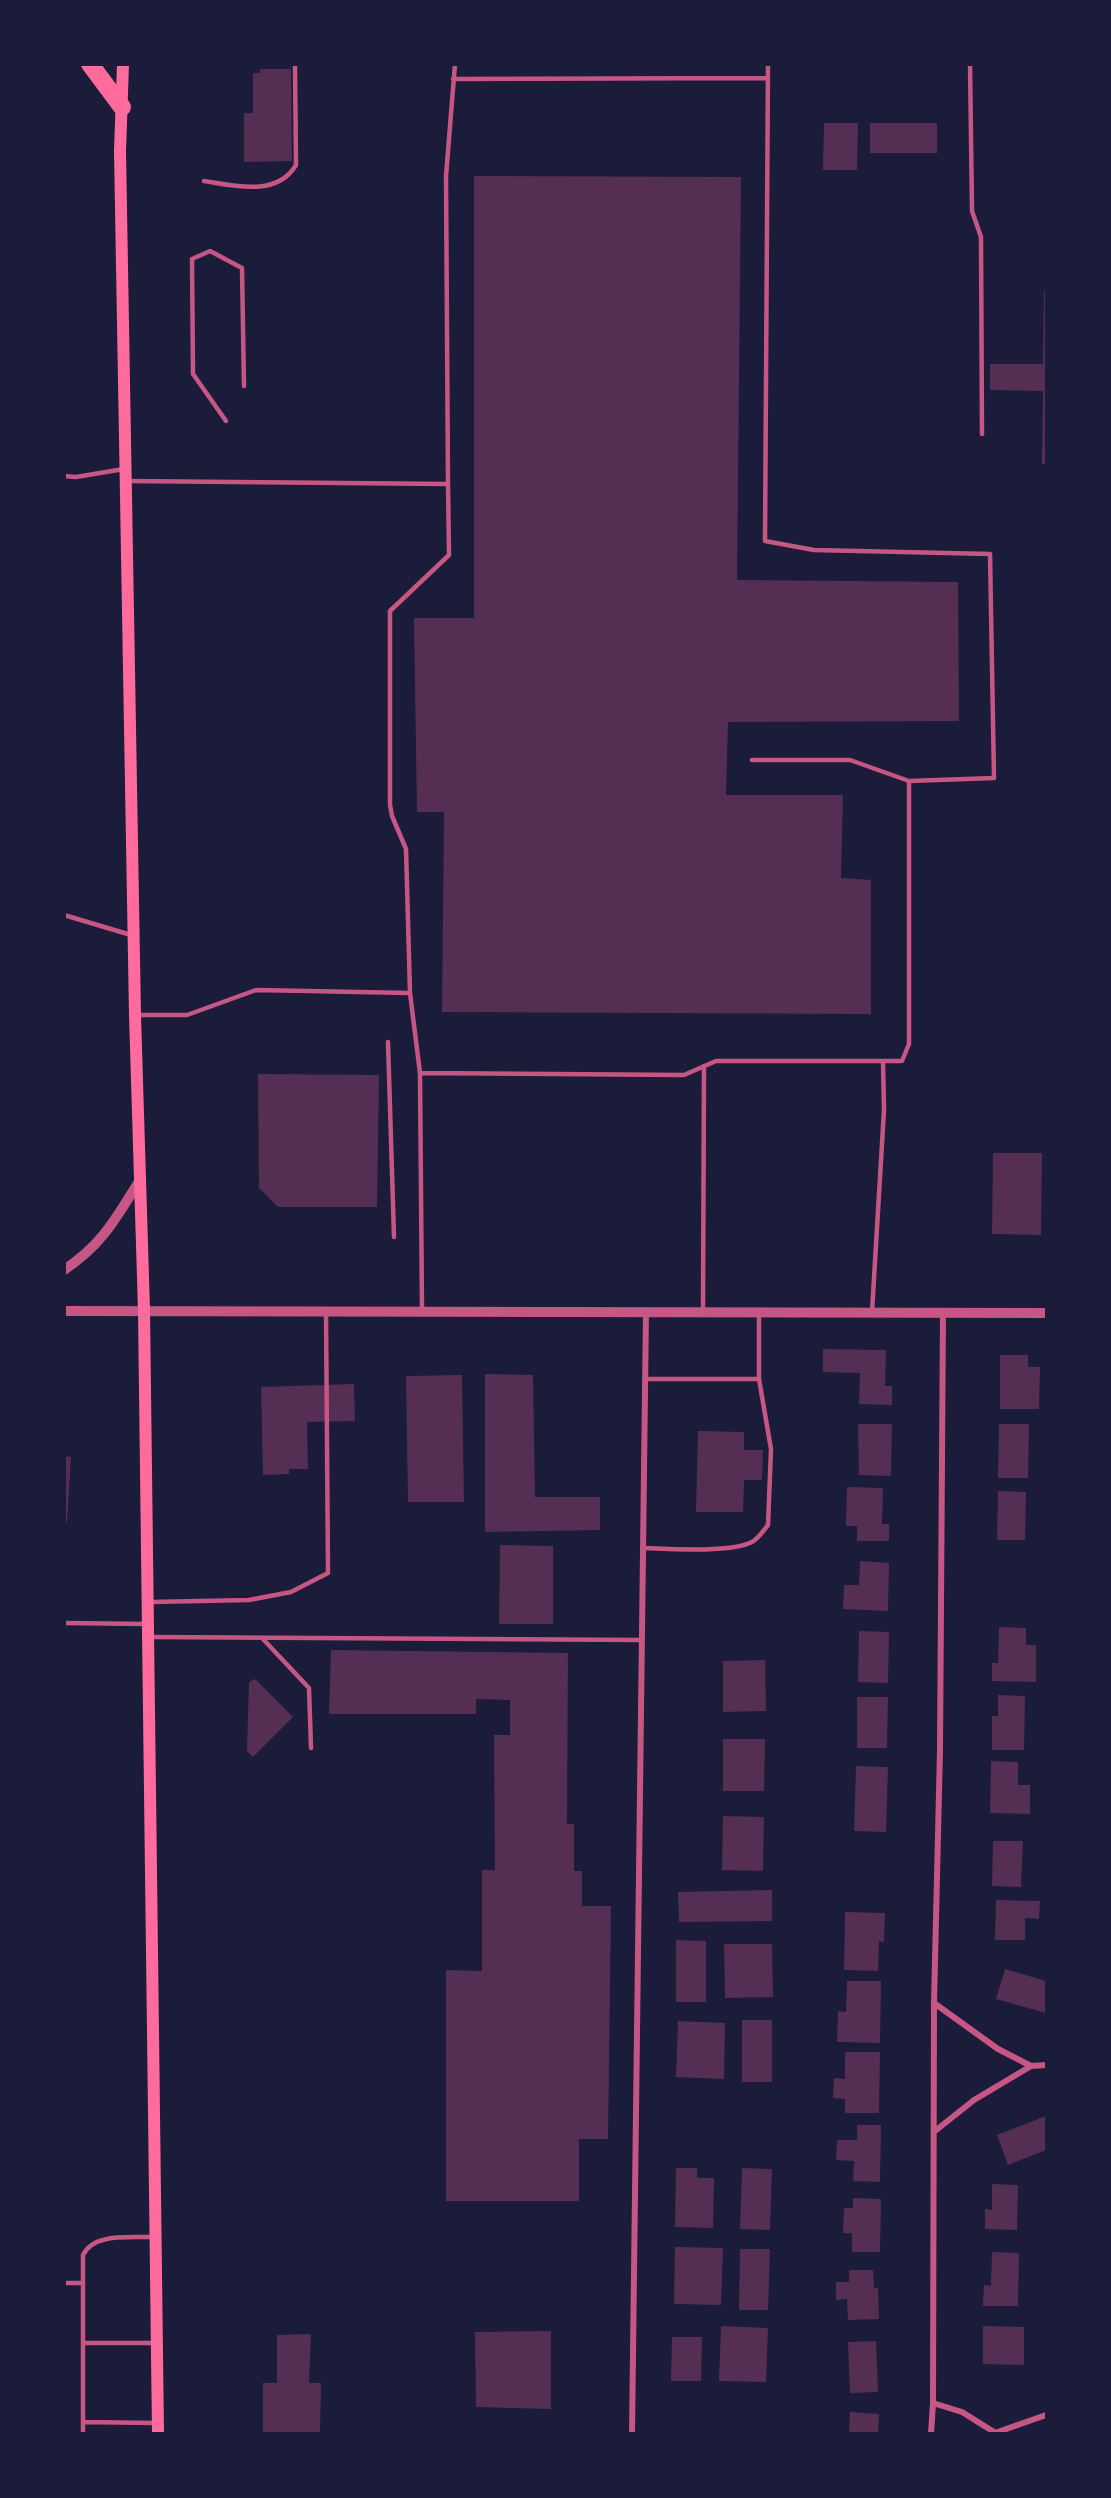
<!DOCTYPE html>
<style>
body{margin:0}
#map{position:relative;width:1111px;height:2498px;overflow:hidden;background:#1b1b3a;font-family:Montserrat,sans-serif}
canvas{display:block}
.frame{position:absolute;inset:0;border:66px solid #1b1b3a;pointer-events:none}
</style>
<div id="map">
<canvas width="1111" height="2498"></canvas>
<div class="frame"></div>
</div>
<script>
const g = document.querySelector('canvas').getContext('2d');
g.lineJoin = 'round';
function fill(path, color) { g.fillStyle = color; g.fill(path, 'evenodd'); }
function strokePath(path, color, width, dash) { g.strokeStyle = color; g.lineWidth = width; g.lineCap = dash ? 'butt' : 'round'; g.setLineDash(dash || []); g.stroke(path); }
fill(new Path2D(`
 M260,69H291L292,161L244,162V113H253V73H260Z
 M824,123H858L857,170H823Z
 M870,123H937V153H870Z
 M474,176L741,177L737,580L958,582L959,721L728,722L726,795H843L841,878L871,880V1014L442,1012L444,812H417L414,618H474Z
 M1044,291H1046V464H1042L1043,391L990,390V364H1043Z
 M258,1074L379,1075L377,1207H278L259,1188Z
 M993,1153H1042L1041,1235L992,1234Z
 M823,1349L886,1350L885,1386H892V1405L859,1404L860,1373L823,1372Z
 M1000,1355H1028V1367H1040L1039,1409H1000Z
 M485,1374L533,1375L535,1497H600V1530L485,1532Z
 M462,1375L464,1502H408L406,1376Z
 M354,1384L355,1421L307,1422L308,1469H289V1474L263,1475L261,1387Z
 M858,1424H892L891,1476L859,1475Z
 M999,1424H1029L1028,1478H998Z
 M698,1431L744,1432V1450H763L762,1480H744L743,1512H696Z
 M64,1456L71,1457L67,1522H64Z
 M847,1487L883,1488L882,1524H889V1541H857V1526H846Z
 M998,1491L1026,1492L1025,1540H997Z
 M500,1545L553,1546V1624H499Z
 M860,1561L889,1563L888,1611L843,1609L844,1585H859Z
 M999,1627L1026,1628V1645H1036V1682L992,1681V1663H998Z
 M859,1631L889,1632L888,1683L858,1682Z
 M331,1650L568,1653L567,1824H574V1871H582V1906H611L608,2139H579V2201H446V1970L482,1971V1870H495L494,1735H510V1700L476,1699V1714H329Z
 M765,1660L766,1711L723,1712V1661Z
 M255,1679L293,1717L253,1757L247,1751L249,1682Z
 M998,1695L1025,1696L1024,1750H992V1716H998Z
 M857,1697H888L887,1748H857Z
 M723,1739H765L764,1791H723Z
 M991,1761L1018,1762V1785H1030V1814L990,1813Z
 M856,1766L888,1767L886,1832L854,1831Z
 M723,1816L764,1817L763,1871L722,1870Z
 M993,1841H1023L1021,1887L992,1886Z
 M772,1890V1921L679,1922L678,1892Z
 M996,1900L1040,1901L1039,1919L1025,1918V1940H995Z
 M845,1912L885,1913L884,1942L879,1941L878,1971L844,1970Z
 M676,1940L706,1941V2002H676Z
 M724,1944H772L773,1997L725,1998Z
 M1005,1969L1046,1981V2013L996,1999Z
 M847,1981H881L880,2043L837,2042L838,2011L846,2012Z
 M742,2020H772V2082H742Z
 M678,2021L725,2023L724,2079L676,2077Z
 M845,2052H880L879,2113H845V2099L833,2098L834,2078L845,2079Z
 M1046,2116V2150L1008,2165L997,2135Z
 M857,2125H881L880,2182L853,2181L854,2161L836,2160L837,2140H857Z
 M676,2168H697V2178H714L713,2228L675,2227Z
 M742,2168L772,2169L770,2230L740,2229Z
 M992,2184L1018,2185L1017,2230L985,2229V2209L992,2210Z
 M853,2198L881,2199L880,2252H852V2233H843L844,2208H853Z
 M675,2247L723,2248L721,2305L674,2304Z
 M740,2249H770L768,2310H739Z
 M992,2252L1019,2253L1018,2306H983L984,2285L991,2286Z
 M849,2270H873L874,2288H878L879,2319L848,2320L847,2299L836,2300V2282H849Z
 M721,2326L768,2328L766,2382L719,2381Z
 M983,2326L1024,2327V2365L983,2364Z
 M551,2331V2409L476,2407L475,2332Z
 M311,2334L309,2383H321L320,2432H263V2383H277V2335Z
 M672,2337H702L701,2381H671Z
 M876,2341L878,2392L850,2393L848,2342Z
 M850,2412L879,2414L878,2434H849Z`), '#542f53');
strokePath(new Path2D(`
 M970,64L972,211L981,237L982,434
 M453,79L767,78
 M204,181C235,186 277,197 296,165L295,64
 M226,421L193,374L192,259L210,251L242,268L244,386
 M64,476L76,477L124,469
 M127,481L448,484L446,176L455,64
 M752,760H850L909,781
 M64,915L131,935
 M410,993L406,849L392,816L390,805V611L449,555L448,484
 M135,1015H187L256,990L410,993L420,1073L422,1310
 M388,1042L394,1237
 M420,1073L684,1075L716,1061H902L909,1044V781L994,778L990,554L814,550L765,541L768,64
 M703,1312L704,1066
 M872,1312L884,1110L883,1061
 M645,1379H759V1312
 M643,1548C668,1549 731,1553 752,1542C758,1539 764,1530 768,1525L771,1449L759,1379
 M150,1602L249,1600L291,1592L328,1573L326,1312
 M64,1623L147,1624
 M150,1637L642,1640
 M262,1638L309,1688L311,1748
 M64,2283H83
 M83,2343H154
 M83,2422L155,2423
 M83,2434V2255C94,2232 132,2238 153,2237`), '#c65784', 4.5);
strokePath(new Path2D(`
 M934,2003L998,2049L1031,2066
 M935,2131L974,2100L1031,2066L1046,2065
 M933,2403L962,2412L994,2432
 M632,2434L646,1311
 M931,2434L933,2403L934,2003L940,1750L943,1312
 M992,2434L1046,2415`), '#c65784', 6);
strokePath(new Path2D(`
 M64,1270C103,1244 116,1218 140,1180
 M64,1311L1046,1313`), '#c65784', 10);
strokePath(new Path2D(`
 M123,64L120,151L135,1015L144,1310L158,2434`), '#ff6b9d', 12);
strokePath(new Path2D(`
 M90,64L122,107`), '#ff6b9d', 18);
</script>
